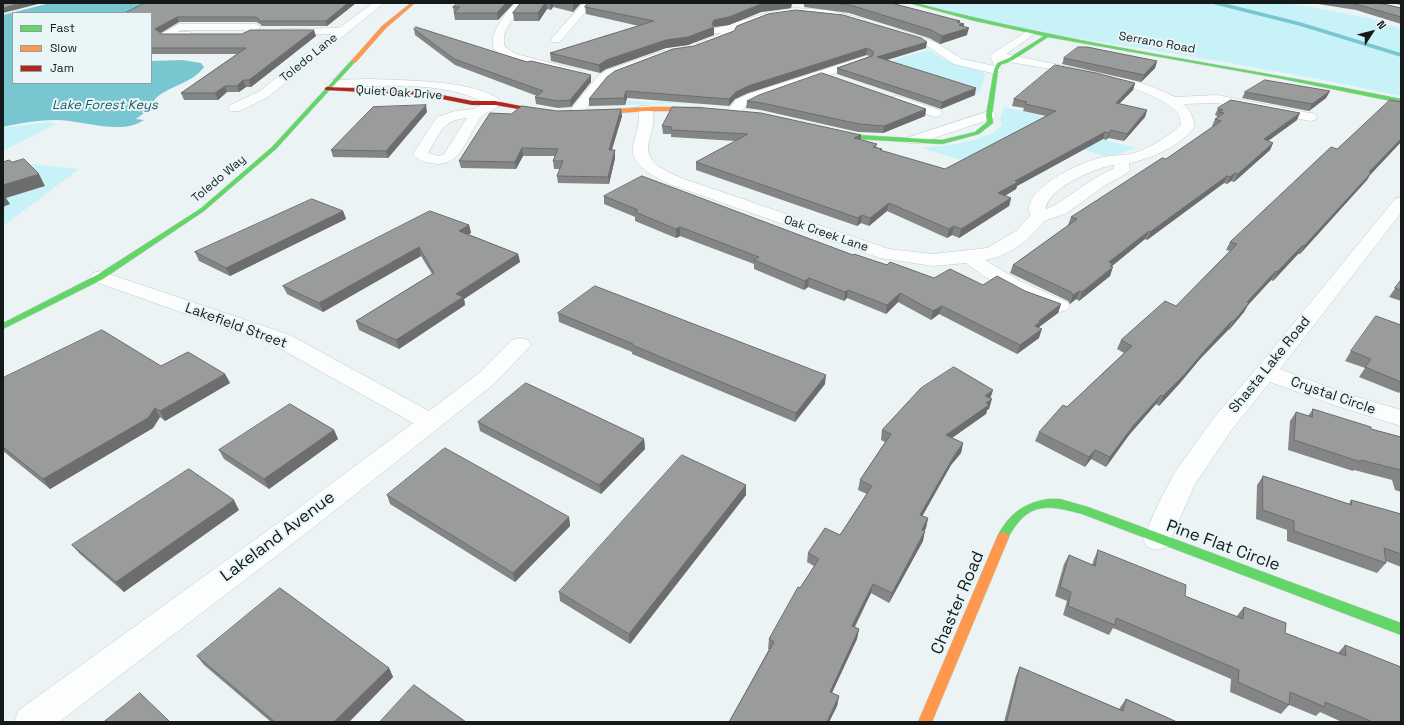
<!DOCTYPE html>
<style>
body{margin:0}
#map{position:relative;width:1404px;height:725px;overflow:hidden;background:#ecf3f4;font-family:"Space Grotesk",sans-serif}
canvas{display:block}
.frame{position:absolute;inset:0;border:4px solid #14191a;pointer-events:none}
.legend{position:absolute;left:12px;top:12px;width:140px;height:72px;box-sizing:border-box;background:#e8f6f8;border:1px solid #939e9f;margin:0;padding:5px 7px;list-style:none;font-size:12px;color:#14191a}
.legend li{display:flex;align-items:center;gap:8px;height:20px}
.legend b{width:20px;border:1px solid #939e9f}
.north{position:absolute;left:1352px;top:12px;width:40px;height:40px;-webkit-text-stroke:3px #e8f6f8;paint-order:stroke;rotate:54deg;font-size:11px;font-weight:700;line-height:16px;text-align:center;color:#14191a}
.north::after{content:'';display:block;margin:auto;width:14px;height:18px;background:#14191a;clip-path:polygon(50% 0,100% 100%,50% 72%,0 100%)}
</style>
<div id="map">
<canvas width="1404" height="725"></canvas>
<div class="frame"></div>
<ul class="legend">
<li><b style="height:5px;background:#63d668"></b>Fast</li>
<li><b style="height:5px;background:#ff974d"></b>Slow</li>
<li><b style="height:5px;background:#b3261e"></b>Jam</li>
</ul>
<div class="north">N</div>
</div>
<script>
const g = document.querySelector('canvas').getContext('2d');
g.lineJoin = 'round';
function fill(path, color) { g.fillStyle = color; g.fill(path, 'evenodd'); }
function strokePath(path, color, width, dash) { g.strokeStyle = color; g.lineWidth = width; g.lineCap = dash ? 'butt' : 'round'; g.setLineDash(dash || []); g.stroke(path); }
function write(font, color, halo, rows, align = 'center') {
  g.font = font + ' "Space Grotesk",sans-serif'; g.lineWidth = 4; g.setLineDash([]); g.textBaseline = 'middle'; g.strokeStyle = halo; g.fillStyle = color; for (const [text, x, y, turn = 0] of rows) {
    g.save(); g.translate(x, y); g.rotate((+turn || 0) * Math.PI / 180); g.textAlign = isNaN(turn) ? turn : align; if (halo) g.strokeText(text, 0, 0); g.fillText(text, 0, 0); g.restore();
  }
}
fill(new Path2D(`
 M922,3H1287L1370,18L1401,29V96C1319,78 1236,64 1153,50C1076,38 997,27 922,3Z
 M928,50L951,63L984,72L985,76L979,93L877,61L888,62Z
 M666,98L701,104L668,103L609,106L601,105L609,99L655,103Z
 M1004,107L1069,122L1057,128L1137,148L1115,155L1104,156L1022,129L965,161L921,148C939,146 996,142 1002,123L1000,119Z
 M49,122L56,124L3,151V128Z
 M3,161L79,169L3,226Z`), '#c7f2f8');
fill(new Path2D(`
 M50,3H287L130,13H13V83H151V61L182,60L201,63L204,67C193,83 168,86 155,99L154,101L158,103L136,119L144,120C121,136 82,120 56,120C38,120 20,123 3,127V15Z`), '#78c6d0');
strokePath(new Path2D(`
 M1216,3L1300,24L1401,55`), '#78c6d0', 3.5);
const street = new Path2D(`
 M373,3H384L268,97L240,111H230L228,108L230,105L260,91L331,34H285L280,31L281,29L339,28Z
 M515,3H526C517,15 499,30 505,47L516,54L579,70L581,73L579,76L575,77C558,72 506,62 496,51C484,39 507,11 515,3Z
 M583,3H593L560,42H552L551,40L552,38Z
 M794,8L827,10L864,19L865,21L860,24L827,16L795,14L784,15L736,30L727,40L702,48L696,45L698,43L722,33H714L713,31L714,29L770,12Z
 M179,24H256L261,27L250,34L246,33L245,30H181L178,32H190L195,35C190,41 164,41 159,35Z
 M899,30L935,42L962,59L995,66L990,56L992,54L1029,30L1034,33L1033,35L1006,54L1128,79L1153,87L1175,97L1217,95L1310,113L1315,114L1317,117L1315,120L1310,121L1217,103L1184,104L1191,113L1195,126C1181,146 1151,159 1129,163L1130,170L1127,173L1104,186L1067,213L1044,221L1028,239L1014,249L998,257L985,260L1020,281L1067,302L1070,306L1067,310L1060,312C1030,305 990,282 966,263L933,266L880,258L669,184C656,177 629,165 633,146C636,133 641,123 638,109L640,106H650C663,126 636,146 656,164C662,170 673,174 681,178L889,249L933,254L987,248L1016,231L1030,216C1029,211 1028,206 1031,201C1041,180 1082,162 1103,157C1112,155 1122,156 1131,154C1149,149 1167,137 1181,125C1180,120 1180,114 1176,111C1146,81 1046,69 1004,61L1005,64L1000,67L1002,70L996,74L954,64L927,46L895,35L894,33L895,31ZM1114,165V168L1092,180L1055,205L1046,209C1046,189 1097,167 1114,165Z
 M663,51L667,52L669,54L667,56L615,76L606,82L580,116H570L568,113L598,76L607,70Z
 M866,56L870,57L872,59L870,61L758,100L746,106L738,115H728L726,112L736,100L748,94Z
 M370,79C397,80 486,80 502,103C497,110 486,111 481,117C467,135 461,170 431,163C424,162 417,160 413,154L437,117L455,111L474,109L485,103C444,80 378,86 332,88L326,84L332,80ZM467,118L444,154L439,156L428,153C440,133 442,120 467,118Z
 M897,96L940,110L942,113L940,116L935,117L892,103L891,100L892,97Z
 M989,111L994,112L996,115L994,118L919,143H909L907,140L909,137Z
 M1401,197V213L1280,369L1350,395L1401,410V426L1334,405L1270,382L1233,428L1195,484L1167,547L1157,550L1147,547L1143,539L1159,502L1175,472L1215,416L1258,367L1395,199Z
 M100,271L290,335L429,411L479,373L512,340L520,338L528,340L531,345L495,383L309,531L59,722H14L19,710L289,515L413,423L274,345L93,281L90,277L93,273Z`);
const fast = new Path2D(`
 M909,3H916C1075,45 1239,66 1401,99V103L1278,78L1048,37L1013,60L1001,65L998,70L992,115L993,123L979,134L942,144L858,139L830,133V131L832,130L858,135L942,140L975,132L987,122L986,115L994,70L997,63L1009,58L1044,36L971,20Z
 M352,60L356,61L276,149L204,211L103,279L3,329V323L97,275L200,209L272,147Z
 M1048,499H1060L1088,507L1401,623V635L1082,514C1045,504 1027,502 1007,540L1003,542L999,540L997,537C1008,515 1023,503 1048,499Z`);
const slow = new Path2D(`
 M411,3H415L386,28L356,62H352V60L382,26Z
 M645,107H702L705,109L702,111H645L592,115L589,113L592,111Z
 M1003,532L1007,534L1009,537L932,722H918L997,537L999,534Z`);
const jam = new Path2D(`
 M327,87L422,91L472,101H495L551,112L548,114L495,105H472L422,95L325,90V88Z`);
strokePath(street, '#c3c9ca', 1);
strokePath(fast, '#c3c9ca', 1);
strokePath(slow, '#c3c9ca', 1);
strokePath(jam, '#c3c9ca', 1);
fill(street, '#fcfdfd');
fill(fast, '#63d668');
fill(slow, '#ff974d');
fill(jam, '#b3261e');
fill(new Path2D(`
 M356,3L327,26H262L260,24L256,22H179L161,33L162,34L316,36L251,87H246L239,92H227L218,100H184L181,93L237,54H151V13Z
 M514,3L498,20H455L453,7Z
 M521,3H581L573,12L553,7L551,10L547,9L539,21H514L513,13Z
 M588,3H792L791,8L761,12L729,25L714,27V35L688,45L666,48L606,69L600,73L551,61L550,53L639,26L586,14L585,7Z
 M804,3H891L960,21L959,23L964,24L963,26L967,35L940,44L929,38L849,13L804,7Z
 M1312,3H1379L1401,8V24L1356,10Z
 M1390,3H1401V5Z
 M414,29L527,62L591,82L571,107L558,108L536,104L535,97L537,96L455,65L415,35Z
 M926,48L887,60L975,95L941,109L837,74V68L870,56L866,55L748,93L735,99L729,106L627,98L625,105L589,106V99L673,49Z
 M1064,58L1157,61L1155,68L1141,82L1062,64Z
 M1135,83L1133,90L1119,104L1147,110L1145,117L1124,141L1108,138L1106,140L1103,139L1017,186L1016,189L1005,196L1011,198L1009,206L959,238L952,235L947,238L887,211L869,226L861,223L857,226L696,170V162L736,141L671,137V134H663L662,126L861,135V140L877,144L876,147L882,149L881,151L945,169L1046,116L1023,111L1024,108L1012,106L1014,99Z
 M1330,91L1326,98L1309,111L1242,98L1245,92Z
 M747,101L926,109L925,116L883,133L858,132L761,110L746,108Z
 M1401,102V142L1370,175L1367,180L1300,254H1298L1273,281L1271,280L1248,305L1244,312L1229,330H1228L1200,359L1180,383L1159,406L1156,404L1129,435L1106,467L1091,459L1085,467L1035,441L1039,432L1067,407L1124,353L1117,349L1121,340L1176,306L1230,251L1226,250L1230,242L1337,149Z
 M1218,108L1297,120L1268,141L1273,143L1270,150L1234,182L1231,181L1227,184L1224,183L1147,240L1145,239L1112,266L1110,276L1079,301L1076,299L1070,304L1068,301L1010,273L1013,265L1069,225H1068L1071,217L1166,159L1213,127L1212,126L1215,119L1217,118V116L1215,115Z
 M557,111L622,116L612,150H615V158L609,184L558,183L557,176L560,169H554L553,161L555,156H523L516,169L461,168L459,161L511,114Z
 M427,112L388,158L333,157L331,150Z
 M604,196L853,255L887,265L934,278L1025,291L1061,304L1058,313L1039,327V338L1017,354L939,314L931,320L898,302L886,314L847,298L844,301L808,287L804,290L754,269V264L680,236L676,238L635,221V217L604,204Z
 M343,211L346,219L230,276L199,261L195,252Z
 M469,225L471,233L468,234L518,254L520,262L464,299L465,305L399,349L359,330L356,321L432,274L421,256L323,312L287,294L283,286Z
 M1401,280V301L1389,297Z
 M558,313L825,384L795,422L632,354V352L559,322Z
 M1401,325V390L1399,393L1359,377L1365,368L1345,361L1351,351Z
 M161,366L225,374L230,383L165,421L160,417L153,428L50,489L3,451V378Z
 M993,390L990,399L989,409L987,410L986,414L952,438L963,443L961,453L951,465L922,516L928,518L926,528L924,531L923,541L889,603L871,593L855,627L859,629L857,639L832,693L839,696L837,706L829,722H729L769,649H768L769,639L814,566L807,562L808,553L840,535L867,494L858,490L860,480L885,442L881,440L882,430Z
 M1313,409L1371,429L1401,437V492L1395,490L1392,480L1354,470L1353,471L1288,450L1290,421L1296,412L1308,416Z
 M478,422L644,439L645,449L601,494L480,431Z
 M334,430L338,439L269,489L224,459L219,450Z
 M1263,476L1349,504L1351,500L1401,514V567L1386,561V563L1377,573L1287,541V530L1256,519L1257,485Z
 M746,485V495L630,644L560,601L559,592Z
 M387,495L569,517L570,526L515,582L390,504Z
 M239,510L124,592L80,554L72,545Z
 M1098,550L1185,596L1236,617L1244,607L1285,633L1338,653L1345,645L1401,722H1342L1320,712L1316,716L1289,705L1281,714L1230,692L1231,679L1113,628L1109,635L1063,615L1067,601L1055,596L1064,564L1069,555L1092,565L1094,559Z
 M197,656L389,668L393,677L349,722H271L204,665Z
 M1020,667L1119,709L1126,699L1177,722H1004L1016,676Z`), '#848685');
fill(new Path2D(`
 M21,3H42L3,13V8Z
 M348,3H356L327,26L326,21Z
 M506,3H514L498,20L497,13Z
 M545,3H546L547,9L539,21L538,13Z
 M550,3H553V7L551,10Z
 M574,3H581L573,12V4Z
 M771,3H792L791,8L761,12L729,25L714,27V35L688,45L666,48L606,69L600,73L599,65L606,60L712,24L714,20L761,4Z
 M177,17L179,22L158,34L155,29Z
 M964,24L963,30L969,28L967,35L940,44L942,36L959,25Z
 M314,30L316,36L251,87L249,80Z
 M927,42L926,48L876,63L877,57Z
 M867,48L866,55L748,93L735,99L729,106V99L736,92L748,86Z
 M1157,61L1155,68L1141,82L1144,75Z
 M591,75V82L571,107L570,100Z
 M243,80L246,87L239,92L237,86Z
 M1135,83L1133,90L1113,110L1116,103Z
 M225,86L227,92L218,100L215,93Z
 M976,88L975,95L941,109L942,102Z
 M626,91L627,98L625,105L624,98Z
 M1330,91L1326,98L1309,111L1312,104Z
 M426,105L427,112L388,158L386,151Z
 M621,109L622,116L609,158V150Z
 M926,109L925,116L883,133L884,126Z
 M1147,110L1145,117L1124,141L1127,134Z
 M1300,113L1297,120L1261,146L1264,139Z
 M1111,130L1108,138L1106,140L1109,133Z
 M1105,132L1103,139L1017,186L1016,189L996,201L998,193L1015,181Z
 M861,135L860,143L854,138Z
 M1401,139V142L1370,175L1367,180L1300,254L1304,246L1369,172Z
 M1273,143L1270,150L1234,182L1238,174Z
 M522,148L523,156L516,169L515,162Z
 M615,150V158L609,184L608,177Z
 M1235,173L1231,181L1227,184L1230,177Z
 M39,174L45,186L6,198L10,204L3,207V185Z
 M1227,176L1224,183L1147,240L1150,232Z
 M1011,198L1009,206L959,238L961,229Z
 M889,203L887,211L869,226L870,218Z
 M343,211L346,219L230,276L226,268Z
 M862,215L861,223L857,226L858,218Z
 M469,225L471,233L461,239L459,231Z
 M954,226L952,235L947,238L949,229Z
 M680,227V236L676,238V229Z
 M1149,231L1145,239L1112,266L1111,269L1113,267L1110,276L1079,301L1082,292L1109,262Z
 M1303,245L1298,254L1273,281L1277,272Z
 M419,247L421,256L323,312L319,303Z
 M518,254L520,262L464,299L465,305L399,349L396,340L456,294Z
 M1276,271L1271,280L1248,305L1244,312L1229,330L1234,321L1247,302Z
 M809,278L808,287L804,290L805,281Z
 M848,290L847,298L844,301L845,292Z
 M1080,291L1076,299L1070,304L1073,295Z
 M900,293L898,302L886,314L887,305Z
 M1061,304L1058,313L1039,327L1038,330L1035,326L1039,321Z
 M942,306L939,314L931,320L933,311Z
 M1232,321L1228,330L1200,359L1180,383L1159,406L1163,396Z
 M1042,329L1039,338L1017,354L1020,345Z
 M225,374L230,383L165,421L160,411Z
 M826,375L825,384L795,422L796,413Z
 M993,390L990,399L985,396Z
 M1161,395L1156,404L1129,435L1106,467L1110,457L1133,426Z
 M992,399L989,409L987,410L986,414L943,444L946,435Z
 M155,408L160,417L153,428L50,489L43,479Z
 M334,430L338,439L269,489L264,479Z
 M644,439L645,449L601,494L599,485Z
 M963,443L961,453L951,465L918,524L920,515L954,456Z
 M1095,450L1091,459L1085,467L1089,457Z
 M746,485V495L630,644L629,634Z
 M234,500L239,510L124,592L116,582Z
 M569,517L570,526L515,582L513,573Z
 M928,518L926,528L920,539L922,530Z
 M925,531L923,541L889,603L892,593Z
 M873,584L871,593L850,635L852,626Z
 M859,629L857,639L828,701L830,692Z
 M389,668L393,677L349,722H334Z
 M839,696L837,706L829,722H827Z`), '#6c6d6c');
const building = new Path2D(`
 M3,3H21L3,8Z
 M145,3H348L326,21H260L258,18L254,17H177L155,29L162,34H242L250,30H314L249,80H243L237,86H225L215,93H181L246,48H151V13H125Z
 M458,3H506L497,13H454L460,7H453Z
 M521,3H545L538,13H513Z
 M588,3H771L761,4L729,17L714,20L712,24L714,27L688,37L666,40L606,60L599,65L550,53L654,21L585,7Z
 M832,3H891L960,21L957,22L964,24L959,25L969,28L942,36L931,30L850,5Z
 M1348,3H1379L1401,8V17L1359,5Z
 M796,10L843,15L921,38L927,42L877,57L976,88L942,102L837,68L872,56L874,52L867,48L748,86L736,92L729,99L626,91L624,98L589,99L607,77L615,71L673,49L694,46L734,31L737,26L768,14Z
 M416,27L527,62L531,61L591,75L570,100L557,101L535,97L543,91L454,59L414,29Z
 M1078,47H1087L1157,61L1144,75L1064,58Z
 M1055,65L1096,73L1135,83L1116,103L1147,110L1127,134L1111,130L1109,133L1105,132L1015,181L1018,182L998,193L1011,198L961,229L954,226L949,229L889,203L870,218L862,215L858,218L696,162L748,134L671,130L672,127L662,126L672,107L705,108L761,113L861,135L854,138L877,144L873,147L882,149L880,150L945,169L1056,111L1025,104L1027,102L1014,99Z
 M822,73L926,109L884,126L859,124L762,103L747,101L759,95Z
 M1265,80L1330,91L1312,104L1245,92Z
 M1231,100L1300,113L1264,139L1273,143L1238,174L1235,173L1230,177L1227,176L1150,232L1149,231L1109,262L1113,264L1110,266L1113,267L1082,292L1080,291L1073,295L1071,292L1013,265L1077,219L1071,217L1162,158L1166,159L1221,121L1215,119L1224,113L1219,112L1223,110L1218,108Z
 M1390,100L1401,102V139L1369,172L1371,173L1304,246L1303,245L1277,272L1276,271L1247,302L1249,303L1234,321H1232L1205,350L1185,374L1163,396L1161,395L1133,426L1110,457L1095,450L1089,457L1039,432L1063,405L1067,407L1132,346L1121,340L1165,301L1176,306L1237,244L1230,242L1331,147L1337,149Z
 M426,105L386,151L331,150L373,107Z
 M522,106L557,111L621,109L609,150H615L608,177L557,176L563,161H553L558,149L522,148L515,162L459,161L490,113L511,114Z
 M24,159L39,174L3,185V162L9,160L12,162Z
 M642,176L853,255L854,254L887,265L890,262L934,278L950,269L983,285L997,276L1025,291L1061,304L1039,321H1041L1035,326L1042,329L1020,345L942,306L933,311L900,293L887,305L848,290L845,292L809,278L805,281L754,260L759,257L680,227L676,229L635,212L638,210L604,196Z
 M312,199L343,211L226,268L195,252Z
 M430,211L469,225L459,231L518,254L456,294L463,297L396,340L356,321L434,273L419,247L319,303L283,286Z
 M1401,280V290L1395,288Z
 M595,286L826,375L796,413L632,345L633,344L558,313Z
 M1376,316L1401,325V382L1365,367L1371,359L1351,351Z
 M102,330L161,366L188,352L225,374L160,411L155,408L148,418L43,479L3,447V378Z
 M954,367L993,390L985,396L992,399L986,403L989,405L946,435L963,443L954,456L920,515L928,518L922,530L925,531L892,593L873,584L852,626L859,629L830,692L839,696L827,722H729L774,642L769,639L798,587L800,588L819,559L808,553L825,528L840,535L872,486L860,480L891,434L882,430L921,388Z
 M526,383L644,439L599,485L478,422Z
 M290,404L334,430L264,479L219,450Z
 M1313,409L1371,427V429L1401,437V475L1400,470L1361,460V462L1294,440L1296,412L1312,417Z
 M445,448L569,517L513,573L387,495Z
 M682,455L746,485L629,634L559,592Z
 M189,469L234,500L116,582L72,545Z
 M1263,476L1352,505L1351,500L1401,514V554L1384,548L1386,563L1294,531V521L1263,510Z
 M1098,550L1186,585L1185,596L1243,619L1244,607L1286,623L1285,633L1346,656L1345,645L1401,667V722H1373L1325,702V707L1290,692L1289,705L1238,682L1239,670L1116,618L1115,625L1068,606L1071,592L1060,587L1069,555L1095,566Z
 M280,588L389,668L334,722H275L197,656Z
 M1020,667L1123,711L1126,699L1177,722H1007Z
 M414,685L466,722H380Z
 M140,693L170,722H104Z`);
fill(building, '#9a9c9b');
strokePath(building, '#6c6d6c', 1);
write('12px', '#14191a', '#e8f6f8', [
 ["Serrano Road",1157,43,10],
 ["Toledo Lane",309,58,-39],
 ["Quiet Oak Drive",399,93,4],
 ["Toledo Way",219,179,-40],
 ["Oak Creek Lane",826,234,19]
]);
write('italic 13px', '#1e5a61', '#e8f6f8', [
 ["Lake Forest Keys",105,105]
]);
write('14px', '#14191a', '#e8f6f8', [
 ["Lakefield Street",236,326,20],
 ["Shasta Lake Road",1270,365,-51],
 ["Crystal Circle",1333,396,19]
]);
write('17px', '#14191a', '#e8f6f8', [
 ["Lakeland Avenue",278,537,-37],
 ["Pine Flat Circle",1223,546,20],
 ["Chaster Road",958,603,-67]
]);
</script>
